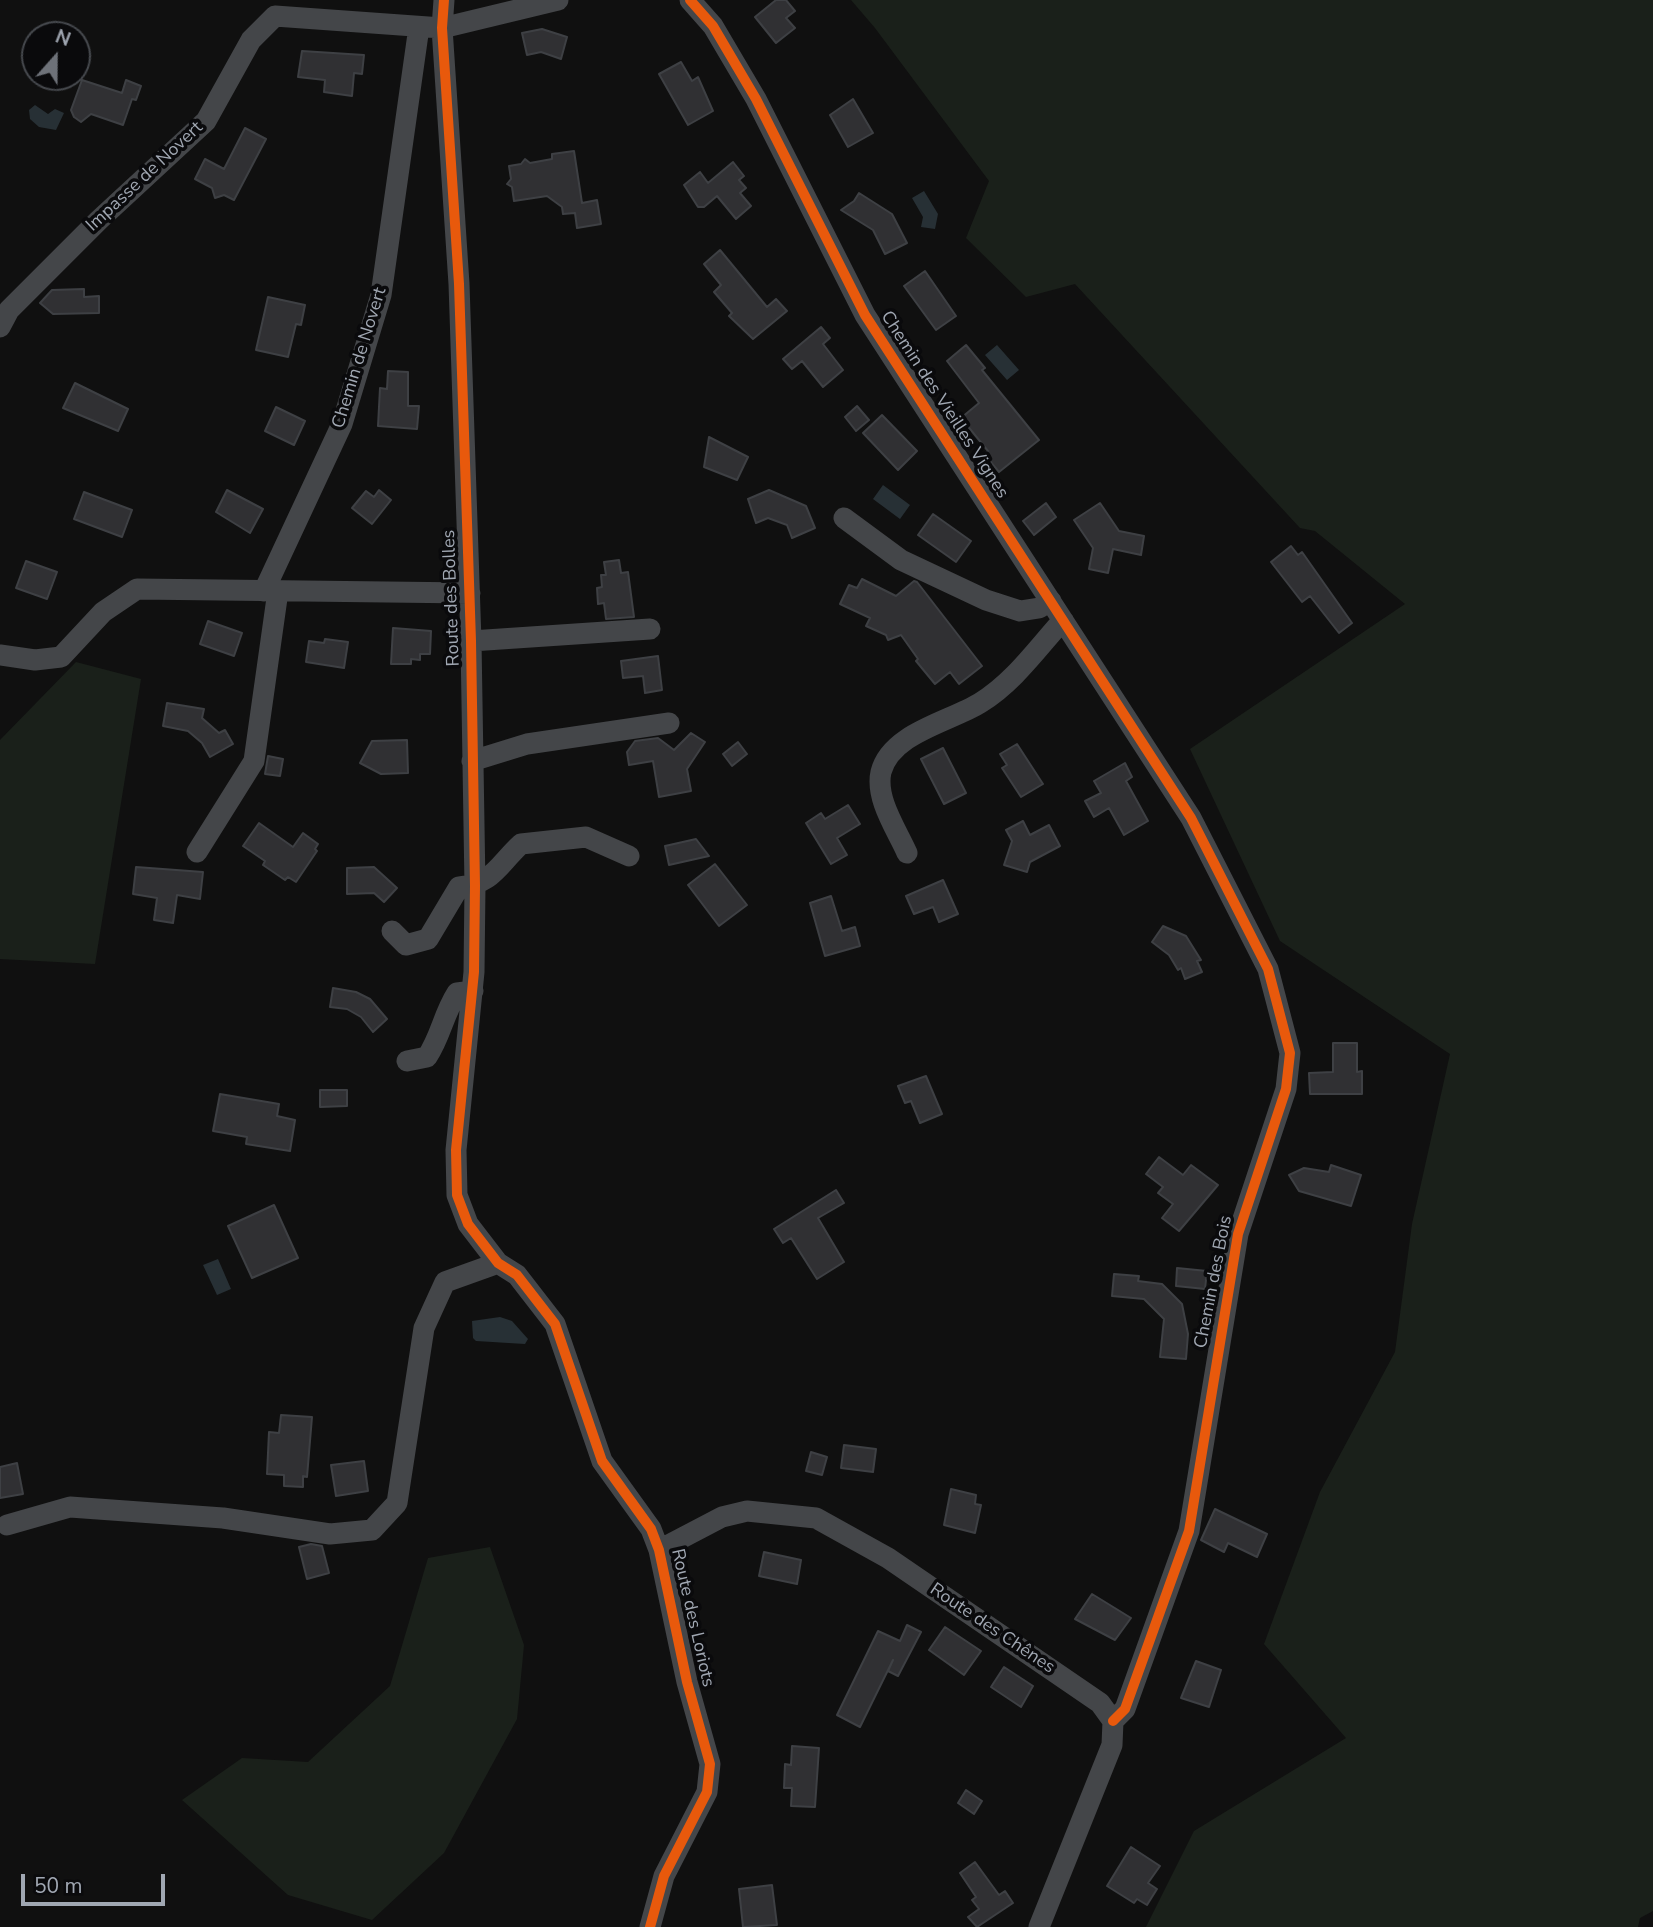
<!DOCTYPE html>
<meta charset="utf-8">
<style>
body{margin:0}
#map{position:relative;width:1653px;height:1927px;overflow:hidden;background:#101010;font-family:"Nunito Sans",sans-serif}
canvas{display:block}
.north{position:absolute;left:21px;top:21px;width:70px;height:70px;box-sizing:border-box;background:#0a0a0c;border:2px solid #46494e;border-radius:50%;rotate:21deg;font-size:19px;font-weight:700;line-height:28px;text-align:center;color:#a0a7b2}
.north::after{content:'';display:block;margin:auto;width:24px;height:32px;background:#6e7279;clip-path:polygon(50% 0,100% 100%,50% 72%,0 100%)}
.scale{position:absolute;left:21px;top:1874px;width:144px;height:32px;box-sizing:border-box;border:4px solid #a0a7b2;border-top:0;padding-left:9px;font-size:21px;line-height:24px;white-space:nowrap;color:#a0a7b2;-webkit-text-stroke:5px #0a0a0c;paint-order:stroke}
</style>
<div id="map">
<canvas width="1653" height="1927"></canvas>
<div class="north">N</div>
<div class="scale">50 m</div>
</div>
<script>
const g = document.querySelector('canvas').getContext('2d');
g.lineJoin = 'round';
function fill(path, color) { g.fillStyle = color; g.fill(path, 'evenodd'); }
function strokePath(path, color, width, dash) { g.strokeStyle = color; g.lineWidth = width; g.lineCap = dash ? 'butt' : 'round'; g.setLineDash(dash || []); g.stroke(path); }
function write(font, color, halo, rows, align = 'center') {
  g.font = font + ' "Nunito Sans",sans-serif'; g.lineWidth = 7; g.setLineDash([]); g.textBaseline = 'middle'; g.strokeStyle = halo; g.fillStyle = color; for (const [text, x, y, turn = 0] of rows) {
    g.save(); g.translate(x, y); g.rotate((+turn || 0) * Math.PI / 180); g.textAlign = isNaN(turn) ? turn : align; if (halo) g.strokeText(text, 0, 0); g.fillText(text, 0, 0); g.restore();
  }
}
fill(new Path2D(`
 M851,0H1653V1911L1640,1918L1638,1927H1146L1194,1831L1346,1738L1264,1644L1320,1492L1395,1352L1412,1224L1450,1054L1280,941L1190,749L1405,604L1315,531L1300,528L1075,284L1026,297L966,238L989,181L875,28Z
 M76,662L141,679L95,964L0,959V740Z
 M490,1547L524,1645L517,1719L444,1853L372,1920L288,1895L182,1800L242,1758L308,1762L390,1686L428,1558Z`), '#1a201a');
fill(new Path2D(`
 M35,105L48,114L55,109L64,113L56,130L39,127L30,119L29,110Z
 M924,191L938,214L935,229L921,227L923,217L912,198Z
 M997,345L1019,370L1007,380L985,355Z
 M883,485L910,505L900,519L873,499Z
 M218,1259L231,1289L217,1295L203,1265Z
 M500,1317L512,1321L528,1339L525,1344L476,1341L473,1338L472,1321Z`), '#273035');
const building = new Path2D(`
 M776,0H786L795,11L786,18L795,28L776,43L755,17Z
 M542,29L567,37L561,59L541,52L527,55L522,33Z
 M302,51L364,55L362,74L354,73L352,96L324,92L325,80L298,77Z
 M681,62L692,81L698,77L713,111L688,125L659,74Z
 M82,80L122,93L126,80L141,86L136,100L132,99L123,125L91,114L81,122L74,117L71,110Z
 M853,99L873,133L848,147L830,115Z
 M245,128L266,139L234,200L224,195L215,198L212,188L195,179L205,159L224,169Z
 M574,151L582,203L597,200L601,224L577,228L575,213L563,214L562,207L547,196L514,201L512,187L507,184L511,179L509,166L521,164L525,159L530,163L552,159V154Z
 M733,162L744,176L739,180L746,188L740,193L751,206L736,219L717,196L704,207H698L684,185L700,172L708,183Z
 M859,193L892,214L907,243L885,254L873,230L841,210L854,201Z
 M720,250L767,307L776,299L787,311L753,339L729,316L732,313L714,292L721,285L704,264Z
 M925,271L956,316L936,330L904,286Z
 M84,289V297L99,296V313L53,314L40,303L52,290Z
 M268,297L305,305L301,325L296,324L288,357L256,350Z
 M821,327L830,338L823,344L843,370L823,387L802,361L792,369L783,359Z
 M966,345L985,368L982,370L1039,440L999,472L984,454L988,451L961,418L979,403L947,361Z
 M388,371L408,372V406H419L417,429L378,426L380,388L387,389Z
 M75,383L128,409L118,431L63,408Z
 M857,406L869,420L856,431L845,417Z
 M276,407L305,421L294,445L265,431Z
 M882,415L917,451L898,470L863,433Z
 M709,437L748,457L737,480L704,467Z
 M227,490L263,509L250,533L216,512Z
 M379,490L391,500L372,524L352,508L366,491L374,497Z
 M769,490L806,506L815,528L792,538L787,525L768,518L756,523L748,499Z
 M84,492L132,510L122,537L74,519Z
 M1046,503L1056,517L1034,535L1023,521Z
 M1100,503L1119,531L1144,536L1141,555L1113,549L1108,573L1089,569L1093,548L1074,520Z
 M933,514L971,541L956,562L918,535Z
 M1291,546L1298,555L1302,552L1352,623L1339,633L1310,596L1302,602L1271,562Z
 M619,560L621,573L628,572L634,617L606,619L604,603L598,604L597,588L602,587L601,575H606L604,562Z
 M26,561L57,572L47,599L16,588Z
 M862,579L896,596L914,581L917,582L982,666L959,684L950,672L935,684L916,661L918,659L901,635L888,640L886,635L866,626L870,618L840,604L849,585L857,588Z
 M208,621L242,633L234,656L200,644Z
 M393,628L431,631L430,654H420V660L411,659V664H391Z
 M325,639L348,642L344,668L306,662L309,641L324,643Z
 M658,656L662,690L645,693L643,676L623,678L621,661Z
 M167,703L204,709L202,718L219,733L225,730L233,744L210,757L202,743L188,731L163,726Z
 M691,733L705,742L687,769L691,791L659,797L653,761L629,765L627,752L635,741L658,738L674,750Z
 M407,740L408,773L381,774L360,763L372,741Z
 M738,742L747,754L732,766L723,754Z
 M1017,744L1043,784L1021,797L1002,768L1007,765L1000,754Z
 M943,748L966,793L944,804L921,759Z
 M268,756L283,759L280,776L265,774Z
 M1125,763L1132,777L1126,781L1148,821L1124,835L1109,808L1094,817L1085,801L1101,793L1094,781Z
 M848,805L860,824L837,838L847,855L831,864L806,823L821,813L825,819Z
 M1023,821L1030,835L1049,825L1060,846L1030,862L1027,872L1004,865L1012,841L1006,830Z
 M259,823L293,847L303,833L318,844L315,849L317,851L296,882L288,877L285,880L263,865L265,861L243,846Z
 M696,839L709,856L669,865L665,846Z
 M715,864L747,905L719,926L688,885Z
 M136,867L203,872L200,899L177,895L173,923L154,920L157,898L133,894Z
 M374,867L397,888L384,902L374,893L347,894V868Z
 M943,880L958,914L939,922L933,907L914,914L906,896Z
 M831,896L842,931L855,927L860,946L825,956L810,903Z
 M1163,926L1186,936L1201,960L1197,961L1202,972L1185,979L1181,968L1178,970L1169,955L1152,942Z
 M333,988L356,992L370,999L387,1019L373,1032L361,1017L347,1009L330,1007Z
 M1333,1043H1357V1072L1362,1071V1094H1310L1309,1073L1333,1072Z
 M926,1076L942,1114L920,1123L911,1101L905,1103L898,1086Z
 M320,1090H347V1106L320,1107Z
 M220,1094L279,1104L277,1116L295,1120L290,1151L246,1144L247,1137L213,1131Z
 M1159,1157L1183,1175L1191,1165L1218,1185L1179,1231L1162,1218L1173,1204L1158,1193L1163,1187L1146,1174Z
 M1331,1165L1361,1175L1351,1206L1299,1191L1289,1175L1304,1168L1329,1172Z
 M836,1190L844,1203L818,1218L844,1262L817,1279L791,1238L783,1243L774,1229Z
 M274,1205L298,1258L252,1278L228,1226Z
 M1177,1268L1207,1271L1205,1289L1176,1286Z
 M1114,1274L1139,1276L1138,1281L1162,1284L1182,1304L1188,1334L1186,1359L1160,1357L1164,1319L1144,1299L1112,1296Z
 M281,1415L312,1417L307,1477L303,1476V1487L284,1486V1475L267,1474L269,1432L279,1433Z
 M844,1445L876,1449L873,1472L841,1468Z
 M811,1452L827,1457L822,1475L806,1471Z
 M364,1461L368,1491L336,1496L331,1465Z
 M17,1463L23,1494L0,1498V1467Z
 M951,1489L976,1495L975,1504L981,1505L975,1533L944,1525Z
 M1215,1509L1267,1534L1257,1557L1228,1543L1224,1552L1201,1540Z
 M311,1544L322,1546L329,1573L307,1579L299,1547Z
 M764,1552L801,1560L797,1584L759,1576Z
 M1092,1594L1131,1618L1115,1640L1075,1619Z
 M907,1625L921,1632L898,1676L888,1671L893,1660L860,1727L837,1715L878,1631L900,1641Z
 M945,1627L981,1651L964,1675L929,1650Z
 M1196,1661L1221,1670L1209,1707L1181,1698Z
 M1004,1667L1033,1686L1021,1707L991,1687Z
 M792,1746L819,1748L815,1807L791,1806L792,1788H784L785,1764L791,1765Z
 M966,1790L982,1801L974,1814L958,1803Z
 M1131,1847L1160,1866L1148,1883L1157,1889L1147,1905L1137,1899L1134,1903L1107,1886Z
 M975,1862L999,1895L1005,1891L1013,1903L977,1927L968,1917L979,1909L972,1900L976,1897L960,1873Z
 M772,1885L777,1925L743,1927L739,1889Z`);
fill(building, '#303033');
strokePath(building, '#3e4044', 2);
strokePath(new Path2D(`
 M444,0L442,28L459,284L471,641L475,886L474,972L456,1150L457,1195L468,1224L498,1263L517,1275L555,1324L602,1461L651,1529L659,1550L687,1682L710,1764L707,1792L664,1876L650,1927
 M690,0L713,26L756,99L865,315L1191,818L1268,969L1290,1053L1286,1089L1238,1234L1189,1531L1125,1709L1113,1721
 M0,327L9,310L99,220L206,121L251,40L275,16L442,28L558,0
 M844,518L901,560L986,600L1020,611L1039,608L1051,601
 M264,591L342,424L381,295L419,27
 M471,641L650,629
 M0,655L35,660L61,657L103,612L137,589L470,593
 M472,761L527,744L669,723
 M197,852L254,761L278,591
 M907,853C897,830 875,799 881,772C891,733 949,722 980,703C1013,683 1037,649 1063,620
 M392,931L406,945L428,939L459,887C493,884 498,865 521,844L586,837L629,856
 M407,1061L427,1057C441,1036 443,1015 457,993L473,991
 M7,1525L70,1507L223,1518L330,1534L372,1530L397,1503L424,1328L445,1282L498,1263
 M659,1550L722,1517L747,1511L816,1518L888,1558L1100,1703L1113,1721L1112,1745L1039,1927`), '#444649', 21);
strokePath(new Path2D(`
 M444,0L442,28L459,284L471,641L475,886L474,972L456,1150L457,1195L468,1224L498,1263L517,1275L555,1324L602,1461L651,1529L659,1550L687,1682L710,1764L707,1792L664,1876L650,1927
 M690,0L713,26L756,99L865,315L1191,818L1268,969L1290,1053L1286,1089L1238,1234L1189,1531L1125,1709L1113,1721`), '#e8590c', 10);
write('18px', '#a0a7b2', '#0a0a0c', [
 ["Impasse de Novert",145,177,-43],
 ["Chemin de Novert",360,358,-73],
 ["Chemin des Vieilles Vignes",944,405,57],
 ["Route des Bolles",452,598,-92],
 ["Chemin des Bois",1214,1282,-79],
 ["Route des Loriots",692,1618,77],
 ["Route des Chênes",992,1629,34]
]);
</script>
